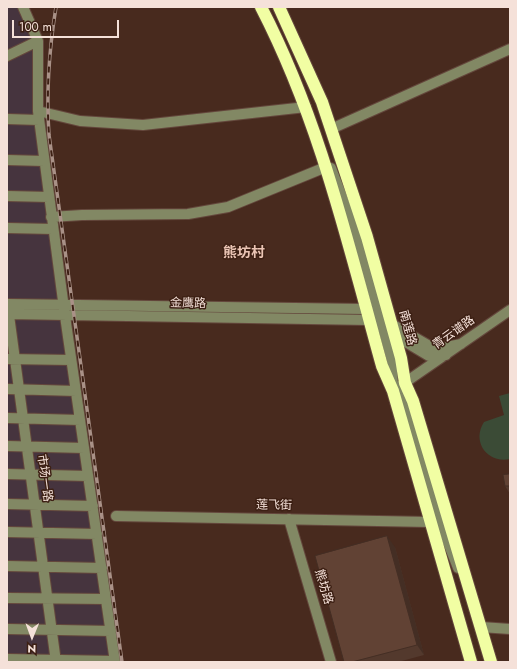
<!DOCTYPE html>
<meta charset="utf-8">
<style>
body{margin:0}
#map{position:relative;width:517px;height:669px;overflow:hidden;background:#482a1e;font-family:Jost,sans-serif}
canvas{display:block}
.frame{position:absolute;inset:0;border:8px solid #f5e1d9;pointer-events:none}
.north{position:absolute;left:12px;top:617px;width:40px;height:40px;-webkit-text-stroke:3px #3d2014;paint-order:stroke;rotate:181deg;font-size:11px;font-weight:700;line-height:16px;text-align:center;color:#f5e1d9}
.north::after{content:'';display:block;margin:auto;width:14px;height:18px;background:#f5e1d9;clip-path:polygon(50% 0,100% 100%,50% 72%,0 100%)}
.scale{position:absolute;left:12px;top:20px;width:107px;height:18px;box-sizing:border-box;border:2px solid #f5e1d9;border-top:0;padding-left:5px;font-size:12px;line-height:14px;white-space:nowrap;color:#f5e1d9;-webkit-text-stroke:3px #3d2014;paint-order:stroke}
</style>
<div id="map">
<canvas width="517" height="669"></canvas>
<div class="frame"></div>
<div class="north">N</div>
<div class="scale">100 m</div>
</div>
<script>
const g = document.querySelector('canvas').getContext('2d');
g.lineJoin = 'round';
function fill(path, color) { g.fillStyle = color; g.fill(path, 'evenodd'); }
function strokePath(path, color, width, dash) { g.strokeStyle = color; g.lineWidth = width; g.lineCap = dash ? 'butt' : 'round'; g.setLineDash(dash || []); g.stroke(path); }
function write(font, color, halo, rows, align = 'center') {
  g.font = font + ' Jost,"Noto Sans SC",sans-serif'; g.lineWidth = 3; g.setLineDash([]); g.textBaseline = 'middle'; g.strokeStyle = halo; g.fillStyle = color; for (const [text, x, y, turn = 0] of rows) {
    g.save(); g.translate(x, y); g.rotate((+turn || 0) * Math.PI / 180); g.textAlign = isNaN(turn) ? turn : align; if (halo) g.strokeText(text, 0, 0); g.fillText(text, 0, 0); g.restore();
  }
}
fill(new Path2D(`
 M7,7H18L37,41L38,119L118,662H7Z`), '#46343e');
fill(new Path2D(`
 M510,393V459C488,464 471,442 484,422L504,415L499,396Z`), '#3b4b36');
const minor = new Path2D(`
 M23,7L38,41V111L65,316L115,662
 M7,56L38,41
 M38,111L80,121L143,125L306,107
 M7,119L39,120
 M331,129L510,49
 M7,160L44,161
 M331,168L357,236L380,318L392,361L393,389
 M7,196L49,197
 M51,217L82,215L188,214L228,207L326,167
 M7,228L53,229
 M7,304L366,309L433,348H442L461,344
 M8,308L56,662
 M7,314L369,320L429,356L446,355
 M7,359L71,360
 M405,383L403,404L434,507L458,568
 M400,386L510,310
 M7,389L76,391
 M7,418L80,420
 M7,446L84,448
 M7,474L88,476
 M7,504L93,506
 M116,516L430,522
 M289,519L331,662
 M7,532L97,534
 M7,566L102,568
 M7,598L106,599
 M478,620L481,627L510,629
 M7,629L111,631
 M7,659L115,661`);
const highway = new Path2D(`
 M261,7C320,121 348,244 382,366L393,391L471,662
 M279,7L322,102L367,237L401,358L405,383L413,401L491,662`);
strokePath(minor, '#64473c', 12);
strokePath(highway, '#64473c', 14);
strokePath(minor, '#828864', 10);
strokePath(highway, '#f1fea3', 12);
const rail = new Path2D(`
 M56,7C49,50 46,91 49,135L122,662`);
strokePath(rail, '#a99187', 3.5);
strokePath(rail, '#3d2014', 2, [6]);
fill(new Path2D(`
 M510,474V494L505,486Z
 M395,547L424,655L398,662H344Z`), '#53392d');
fill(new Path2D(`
 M387,536L395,547L424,655L417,645Z`), '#442e24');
const building = new Path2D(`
 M510,474V486H505L503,475Z
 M387,536L417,645L352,662H344L315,556Z`);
fill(building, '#614234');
strokePath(building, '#442e24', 1);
write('12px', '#f5e1d9', '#3d2014', [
 ["金鹰路",188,304,1],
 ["南莲路",407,328,75],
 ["青云谱路",454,333,-35],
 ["市场一路",44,478,82],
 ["莲飞街",274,506,1],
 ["熊坊路",323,587,74]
]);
write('bold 14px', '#ebc5b5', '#3d2014', [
 ["熊坊村",244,254]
]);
</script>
